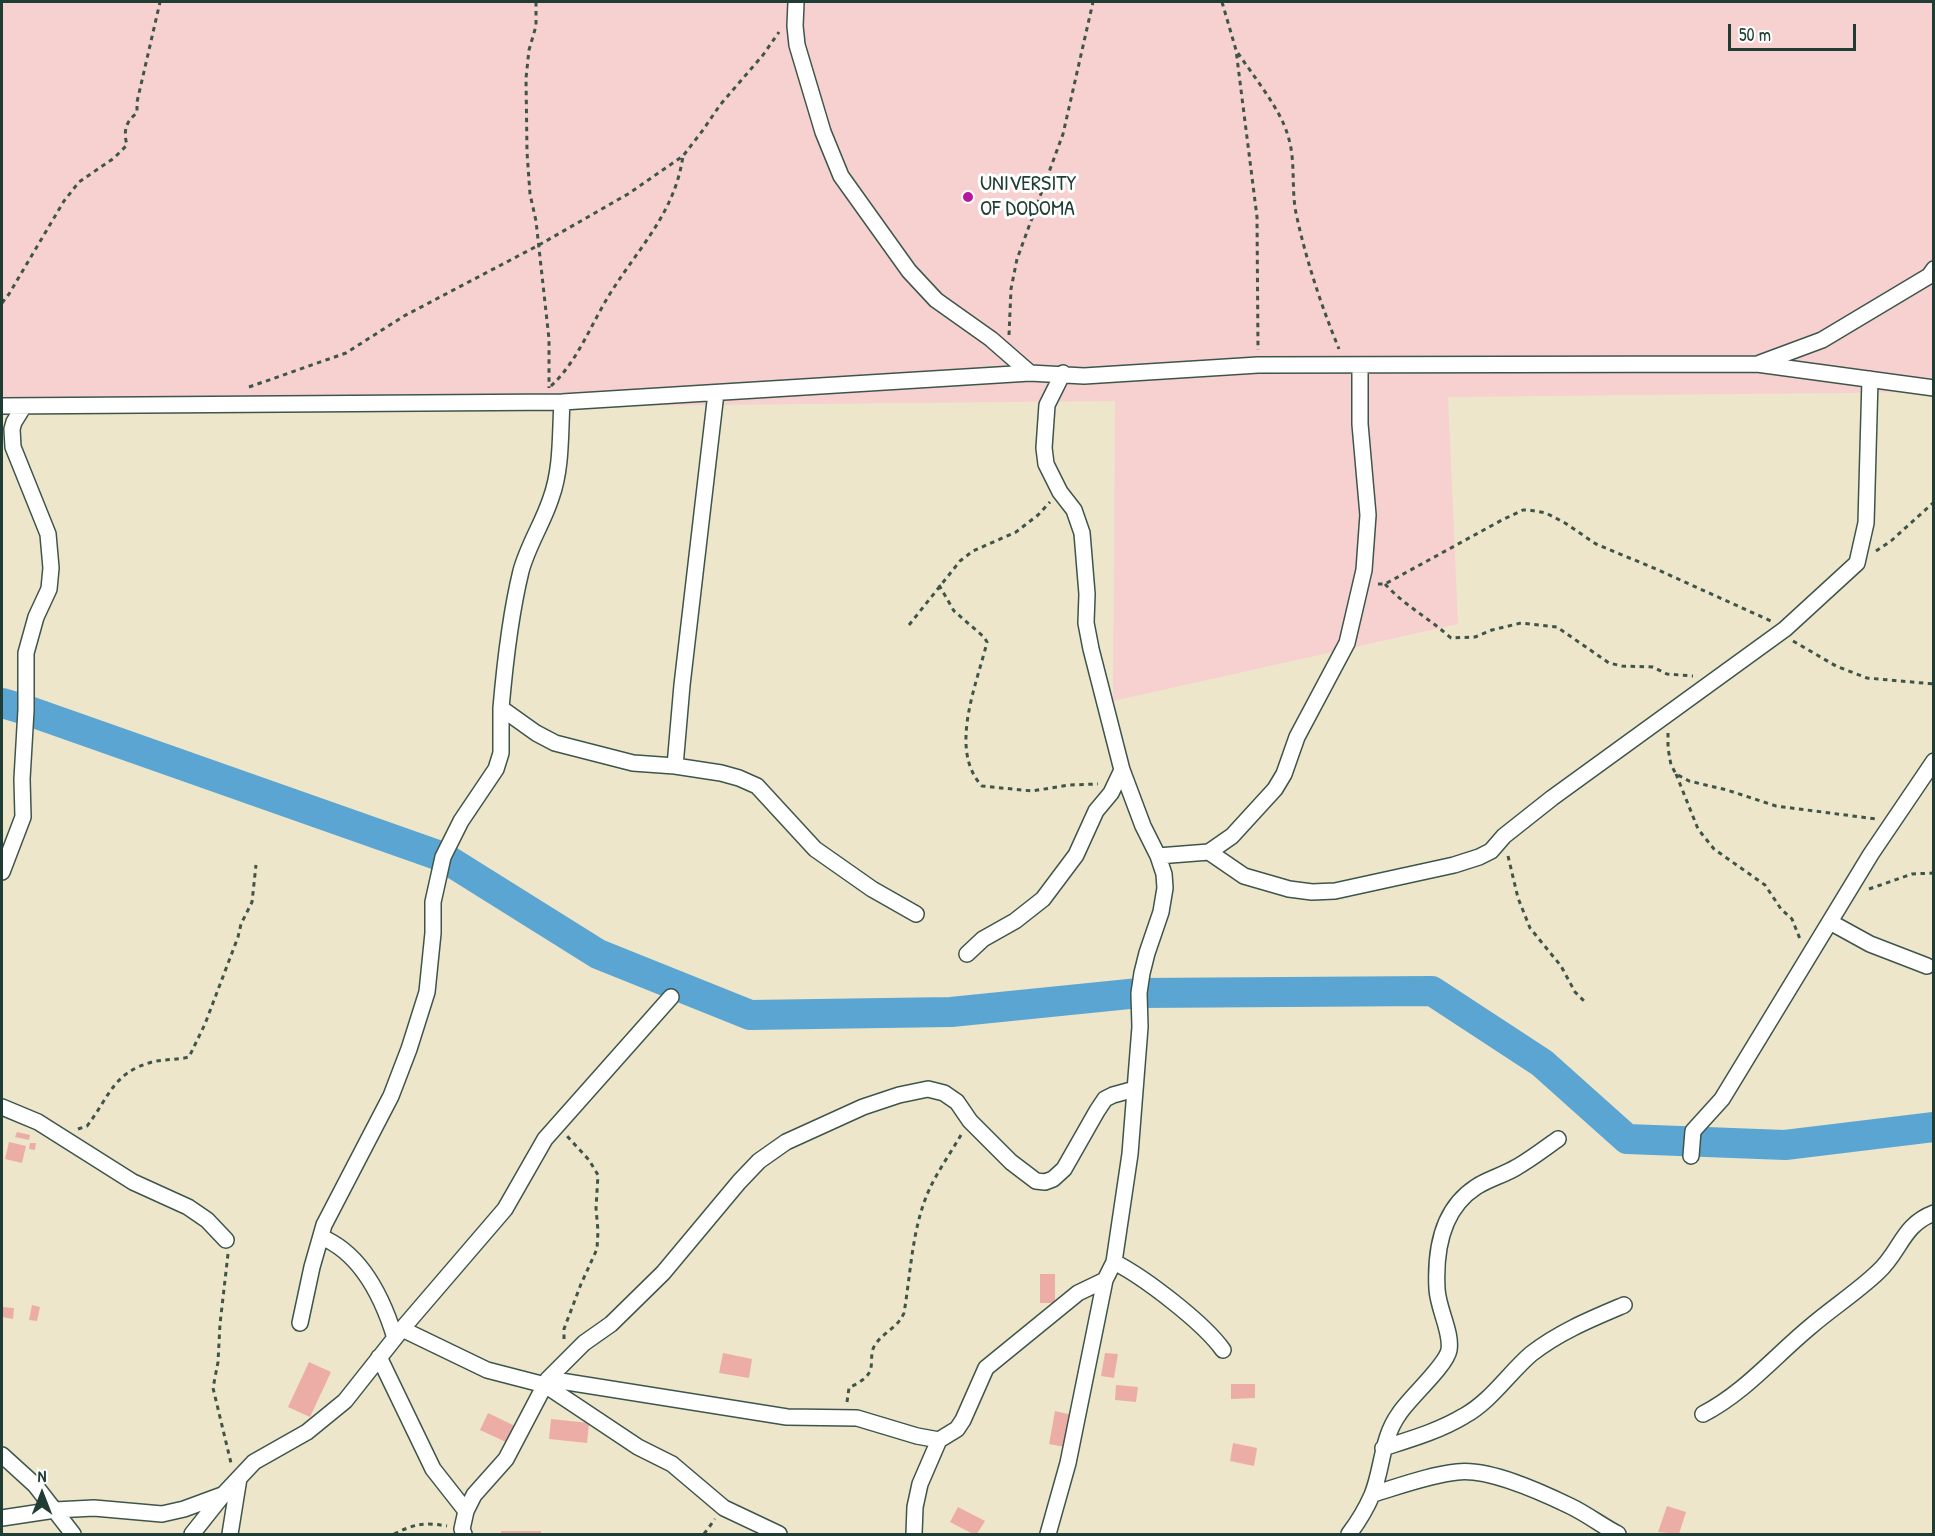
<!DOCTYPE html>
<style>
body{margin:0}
#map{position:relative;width:1935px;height:1536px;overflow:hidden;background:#eee6ca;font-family:"Patrick Hand",sans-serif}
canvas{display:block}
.frame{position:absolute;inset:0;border:3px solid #1f3d34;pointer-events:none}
.north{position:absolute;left:12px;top:1464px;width:60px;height:60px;-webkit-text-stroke:4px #fff;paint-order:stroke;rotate:0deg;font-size:16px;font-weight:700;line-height:24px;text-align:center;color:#1f3d34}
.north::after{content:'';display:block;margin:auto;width:21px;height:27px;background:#1f3d34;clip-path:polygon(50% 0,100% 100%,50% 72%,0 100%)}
.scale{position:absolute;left:1728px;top:24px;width:128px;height:27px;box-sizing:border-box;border:3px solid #1f3d34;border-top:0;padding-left:8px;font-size:18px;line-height:21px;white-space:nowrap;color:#1f3d34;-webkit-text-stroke:4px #fff;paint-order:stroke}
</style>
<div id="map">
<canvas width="1935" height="1536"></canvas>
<div class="frame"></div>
<div class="north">N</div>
<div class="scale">50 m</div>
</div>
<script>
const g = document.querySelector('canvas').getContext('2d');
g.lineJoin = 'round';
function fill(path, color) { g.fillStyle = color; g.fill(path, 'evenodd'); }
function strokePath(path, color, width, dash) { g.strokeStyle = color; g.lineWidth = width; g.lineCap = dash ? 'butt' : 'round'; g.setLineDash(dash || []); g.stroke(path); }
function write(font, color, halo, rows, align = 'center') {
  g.font = font + ' "Patrick Hand",sans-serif'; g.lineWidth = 6; g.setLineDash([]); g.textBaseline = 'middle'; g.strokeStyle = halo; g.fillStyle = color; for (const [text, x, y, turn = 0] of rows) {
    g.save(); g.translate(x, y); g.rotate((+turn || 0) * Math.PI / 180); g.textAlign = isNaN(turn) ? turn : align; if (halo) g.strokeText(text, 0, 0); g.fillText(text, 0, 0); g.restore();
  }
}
fill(new Path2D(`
 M2,2H1933V392L1448,397L1458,624L1113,701L1115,401L2,412Z`), '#f7d0d0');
strokePath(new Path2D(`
 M2,703L26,710L443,857L598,954L750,1015L951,1012L1139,993L1432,991L1542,1063L1627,1139L1785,1145L1934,1127`), '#5aa5d2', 30);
fill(new Path2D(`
 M17,1132L30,1135L29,1140L15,1137Z
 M9,1142L26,1146L22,1163L5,1159Z
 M30,1143H36L35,1150L29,1149Z
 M1040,1274H1055V1303H1040Z
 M32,1305L40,1307L37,1321L29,1320Z
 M2,1307L14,1308L13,1319L2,1317Z
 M723,1353L752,1359L749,1378L719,1373Z
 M1105,1353L1118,1354L1114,1378L1101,1376Z
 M309,1362L331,1372L310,1417L288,1407Z
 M1231,1384H1255V1398L1231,1399Z
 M1116,1385L1138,1387L1136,1402L1115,1400Z
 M1055,1411L1072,1415L1065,1447L1049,1444Z
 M488,1413L515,1426L508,1443L480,1430Z
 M551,1419L589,1423L587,1443L549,1439Z
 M1233,1443L1257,1448L1254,1466L1230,1461Z
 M1667,1506L1686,1512L1679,1534L1658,1532Z
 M958,1507L985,1521L977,1534H973L950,1522Z
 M501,1531H541V1534H501Z`), '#ecada6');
const minor = new Path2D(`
 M796,2L795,26L797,45L823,132L841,176L909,271L936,300L991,339L1030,373
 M1760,363L1822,340L1929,276L1934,269
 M562,402C560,433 562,468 551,498C543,523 528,545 521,571C510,616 505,662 501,708L536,733L555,743L633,763L675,766L721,773L739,778L757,786L815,849L872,889L916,914
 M2,406L562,402L1030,373L1084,376L1258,365L1757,364L1934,388
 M675,766L682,685L716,393
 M1209,852L1244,876L1289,889L1312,892L1335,891L1454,865L1479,857L1491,851L1504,836L1552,798L1785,629L1857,563L1866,523L1870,379
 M1158,856L1209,852L1232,836L1275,789L1284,774L1297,737L1347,643L1364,570L1368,515L1360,424V365
 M2,872L23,817L22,779L26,710V653L36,617L49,589L51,568L48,534L13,447L12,429L14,422L24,406
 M1830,922L1870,944L1927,966
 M967,954L983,939L1015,921L1043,899L1076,855L1096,811L1111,793L1122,770
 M2,1107L38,1122L133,1182L188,1207L207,1220L226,1240
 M1691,1156L1693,1131L1722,1099L1871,854L1934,761
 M321,1237C361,1253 383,1299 395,1338
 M1114,1262C1144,1277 1204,1323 1223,1350
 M300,1323L312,1267L324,1225L391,1096L409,1049L427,992L433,933V902L443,857L461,821L496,769L501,753V708
 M402,1329L487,1370L545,1385L638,1447L672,1464L724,1508L779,1534
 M379,1357L433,1469L466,1511L462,1529L464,1534
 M548,1379L787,1417L857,1418L917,1436L939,1440L957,1429L963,1420L986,1368L1078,1293L1105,1280
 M1703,1414C1744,1393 1775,1356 1810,1327C1832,1308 1857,1292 1878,1272C1901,1251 1902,1225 1934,1213
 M1383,1448C1411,1439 1439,1431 1464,1416C1491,1401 1508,1374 1531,1354C1559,1332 1591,1319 1624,1305
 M2,1455L35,1485L73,1534
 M1373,1494C1400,1486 1429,1475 1457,1472C1489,1468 1541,1492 1570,1506C1587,1514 1602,1526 1618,1534
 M466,1511L474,1495L506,1459L548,1379L584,1343L611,1324L663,1273L739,1182L759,1161L786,1142L863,1107L899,1095L928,1089L944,1093L957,1102L970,1121L1011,1162L1036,1181L1045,1182L1053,1179L1064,1169L1097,1111L1105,1099L1113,1095L1135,1089
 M2,1518L55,1510L94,1508L162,1514L184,1509L222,1495
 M192,1534L223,1495L254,1462L307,1432L345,1401L402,1329L505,1209L545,1139L671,997
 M230,1534L239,1478
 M914,1534L915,1507L920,1484L939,1440
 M1048,1534L1068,1463L1105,1280L1114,1262L1130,1154L1140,1027L1139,993L1142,973L1147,953L1161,912L1165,888L1164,874L1158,856L1143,826L1122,770L1091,649L1086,623L1087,594L1082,533L1074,510L1060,492L1046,464L1044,448L1047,405L1063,373
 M1349,1534C1358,1522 1366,1509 1372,1495C1383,1468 1381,1439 1399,1414C1410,1397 1446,1366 1449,1350C1452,1332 1438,1309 1437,1289C1435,1251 1442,1209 1476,1187C1488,1179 1504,1175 1517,1167C1531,1159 1544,1149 1558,1139`);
strokePath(minor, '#3e564a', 18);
strokePath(new Path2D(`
 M536,2V26L529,50L526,78L527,152L530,194L536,221L549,339V388
 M1222,2L1236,50L1257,217L1258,350
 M1238,53C1254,77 1281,110 1288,136C1296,161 1291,188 1296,213C1306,260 1321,305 1339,349
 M2,303L9,294L64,201L79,182L114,158L127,145C123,131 126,121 137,113V102L160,2
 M1009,335L1011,289L1017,259L1063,134L1093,2
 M551,386C579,360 592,321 613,289C642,244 675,211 683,156
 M249,387L346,353L404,316L539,245L628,194L683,156L703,130L720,105L763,55L779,32
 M1876,551L1891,541L1934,502
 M1378,584H1385L1502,520L1523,510H1529L1546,513L1565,523L1596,544L1656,569L1771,621
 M1385,584C1405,606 1429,618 1451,638L1475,637L1492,630L1521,623L1557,627L1609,663L1622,666L1653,667L1667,674L1693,676
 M939,585L954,611L984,637L987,642C977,684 948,750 982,786L1032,791L1069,785L1098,784
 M909,625L960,561L973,551L1016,532L1038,515L1050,502
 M1793,641L1836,666L1867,678L1934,684
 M1668,733V748L1671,765L1676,774L1689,781L1727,790L1776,806L1876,819
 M1676,774L1698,829L1714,849L1765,885L1781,909L1792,919L1800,939
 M1508,856L1518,898L1530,928L1561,966L1575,992L1584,1001
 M1869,889L1912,874L1934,873
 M78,1129L87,1126C109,1098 112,1073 152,1062C164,1059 177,1060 189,1057L205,1024L238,937L241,924L252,902L256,865
 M228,1254L220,1324L218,1362L213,1388L231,1463
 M564,1339V1329L581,1284L597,1249L598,1231L596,1208L598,1175L589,1160L567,1136
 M847,1402L849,1388C856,1384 865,1380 869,1373C874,1364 869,1354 875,1345C884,1331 897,1329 904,1313C911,1272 912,1226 930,1188C938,1171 951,1152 961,1135
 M394,1534C415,1524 423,1522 447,1526
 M704,1534L715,1519`), '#3e564a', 3, [4.5, 4.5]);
strokePath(minor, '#fff', 15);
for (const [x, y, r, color] of [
 [968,197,6,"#b5179e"]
]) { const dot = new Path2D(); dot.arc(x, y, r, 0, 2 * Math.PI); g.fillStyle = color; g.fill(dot); strokePath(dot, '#fff', 2); }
write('22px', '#1f3d34', '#fff', [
 ["UNIVERSITY",980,184],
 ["OF DODOMA",980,209]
], 'left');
</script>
